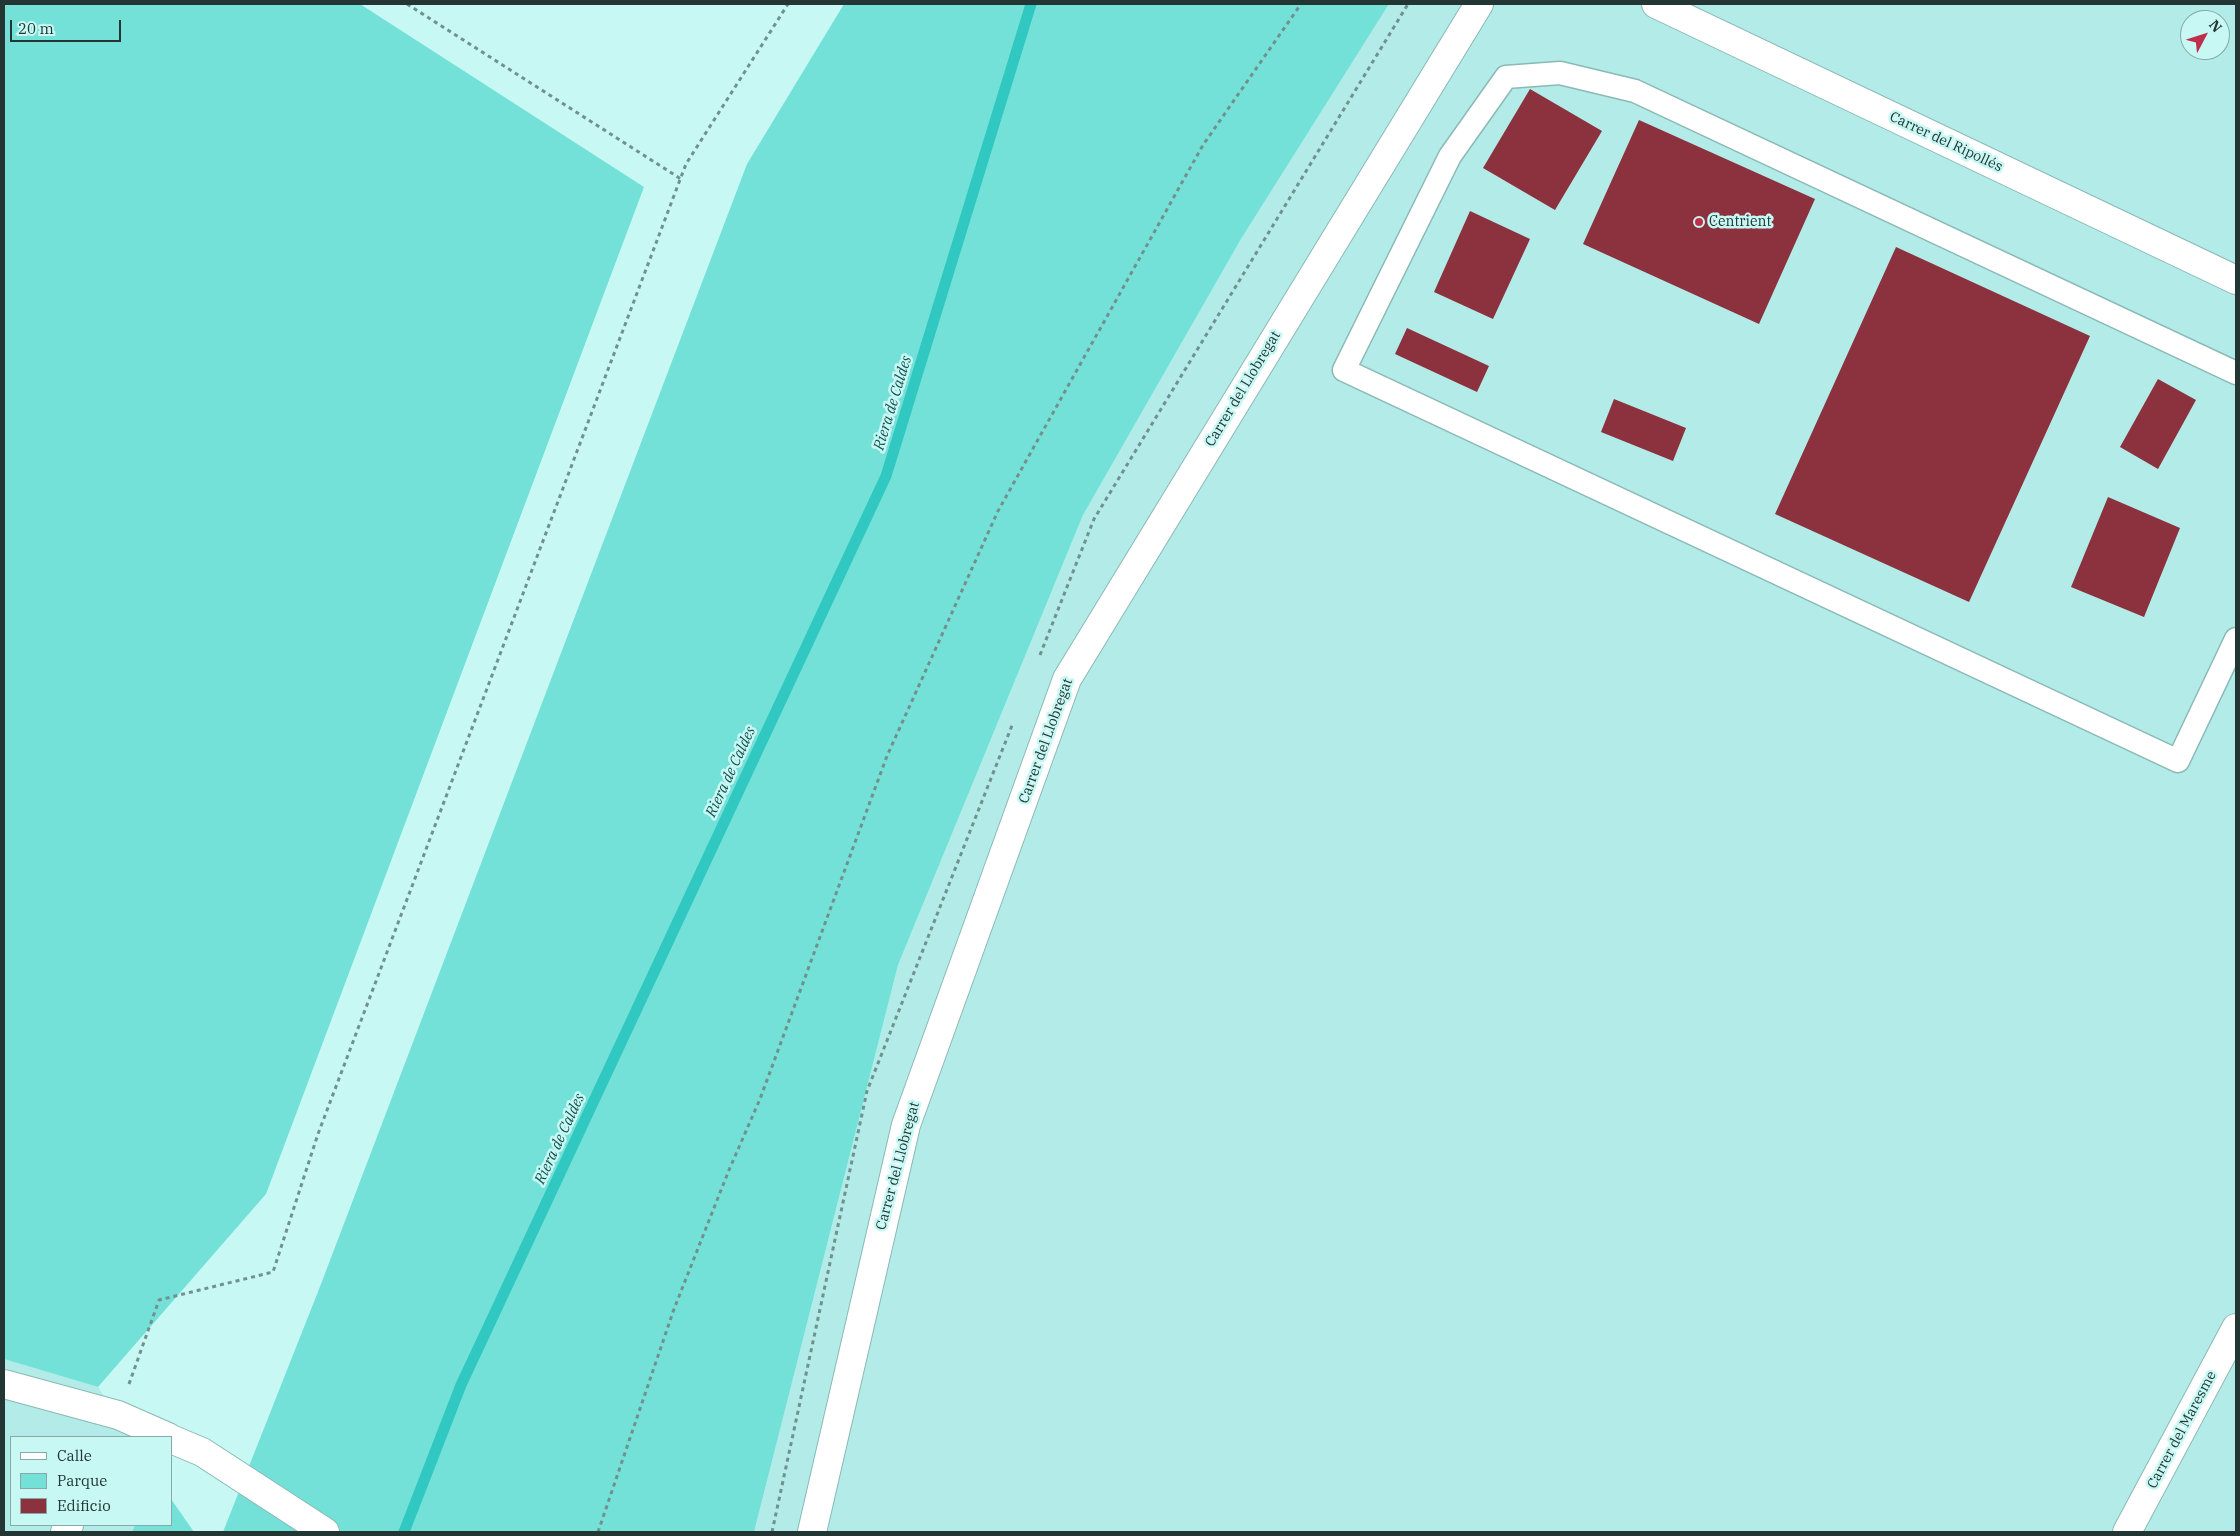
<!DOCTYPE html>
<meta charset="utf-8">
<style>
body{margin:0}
#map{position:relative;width:2240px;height:1536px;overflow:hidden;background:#c8f8f4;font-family:"IBM Plex Serif",serif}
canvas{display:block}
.frame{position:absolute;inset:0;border:5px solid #233634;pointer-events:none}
.legend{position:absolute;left:10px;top:1436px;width:162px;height:90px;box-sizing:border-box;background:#c8f8f4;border:1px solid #86aaa7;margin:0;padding:6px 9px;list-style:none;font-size:15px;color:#233634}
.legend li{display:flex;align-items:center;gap:10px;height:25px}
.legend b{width:25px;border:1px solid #86aaa7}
.north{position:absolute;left:2180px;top:10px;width:50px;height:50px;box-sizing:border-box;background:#c8f8f4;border:1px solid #86aaa7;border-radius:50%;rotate:50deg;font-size:14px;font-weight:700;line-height:20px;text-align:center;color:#233634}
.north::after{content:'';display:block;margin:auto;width:18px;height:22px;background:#bf2e4b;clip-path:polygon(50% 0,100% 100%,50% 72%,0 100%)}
.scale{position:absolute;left:10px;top:20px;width:111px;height:22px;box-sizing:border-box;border:2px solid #233634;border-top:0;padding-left:6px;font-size:15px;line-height:18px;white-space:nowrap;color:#233634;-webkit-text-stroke:4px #c8f8f4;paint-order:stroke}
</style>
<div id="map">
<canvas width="2240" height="1536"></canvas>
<div class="frame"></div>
<ul class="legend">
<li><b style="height:6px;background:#fff"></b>Calle</li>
<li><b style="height:14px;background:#74e1d9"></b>Parque</li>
<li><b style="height:14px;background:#8b323e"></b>Edificio</li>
</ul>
<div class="north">N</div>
<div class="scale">20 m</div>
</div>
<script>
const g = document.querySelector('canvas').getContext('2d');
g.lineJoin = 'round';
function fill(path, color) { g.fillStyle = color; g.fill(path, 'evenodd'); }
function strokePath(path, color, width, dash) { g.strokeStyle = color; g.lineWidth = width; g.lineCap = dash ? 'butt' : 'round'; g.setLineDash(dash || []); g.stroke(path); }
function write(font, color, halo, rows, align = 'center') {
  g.font = font + ' "IBM Plex Serif",serif'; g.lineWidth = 5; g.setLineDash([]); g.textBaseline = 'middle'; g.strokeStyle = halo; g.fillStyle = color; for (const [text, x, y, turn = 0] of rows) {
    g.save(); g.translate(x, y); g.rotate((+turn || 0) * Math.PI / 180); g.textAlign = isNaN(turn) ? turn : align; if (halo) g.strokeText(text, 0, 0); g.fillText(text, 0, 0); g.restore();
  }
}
fill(new Path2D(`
 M1389,4H2236V1532H754L898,965L1083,515L1241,239ZM2190,20H2220V50H2190Z
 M4,1359L98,1387L131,1437H11V1525H135L132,1532H4Z`), '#b2ebe7');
fill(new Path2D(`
 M4,4H360L644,187L266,1194L98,1387L4,1359Z
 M844,4H1389L1241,239L1083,515L898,965L754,1532H223L321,1284L747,164Z
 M171,1499L194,1532H132L135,1525H171Z`), '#74e1d9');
strokePath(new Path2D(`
 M404,1532L461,1385L886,476L1031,4`), '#30c8c0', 11);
fill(new Path2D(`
 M1530,89L1602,131L1555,210L1483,168Z
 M1639,120L1815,199L1759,324L1583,244Z
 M1470,211L1530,239L1493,319L1434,292Z
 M1896,247L2090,336L1969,602L1775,514Z
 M1407,328L1489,366L1477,392L1395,354Z
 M2158,379L2196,400L2158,469L2120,447Z
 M1614,399L1686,428L1673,461L1601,432Z
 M2108,497L2180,528L2144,617L2071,587Z`), '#8b323e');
const service = new Path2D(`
 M2236,373L1635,91L1560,73L1506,77L1450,156L1344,370L2178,761L2236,639`);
const minor = new Path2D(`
 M1656,4L2236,280
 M4,1384L118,1415L168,1437
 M171,1439L202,1452L325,1532
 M65,1532L69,1525
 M812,1532L906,1125L1067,679L1479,4
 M2127,1532L2236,1328`);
strokePath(service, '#8bb9b5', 25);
strokePath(minor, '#8bb9b5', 30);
strokePath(new Path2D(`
 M407,4L681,179
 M1040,655L1094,519L1408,4
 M129,1384L159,1300L273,1272L318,1134L686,164L788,4
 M598,1532L674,1309L729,1170L760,1099L887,756L998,511L1203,145L1301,4
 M772,1532L867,1091L1013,723`), '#71918e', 3, [4, 4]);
strokePath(service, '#fff', 22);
strokePath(minor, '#fff', 28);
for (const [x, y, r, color] of [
 [1699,222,5,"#bf2e4b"]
]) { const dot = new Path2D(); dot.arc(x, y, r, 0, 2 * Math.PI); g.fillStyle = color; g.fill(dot); strokePath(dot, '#c8f8f4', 2); }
write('14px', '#233634', '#c8f8f4', [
 ["Carrer del Ripollés",1946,142,25],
 ["Carrer del Llobregat",1243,389,-59],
 ["Carrer del Llobregat",1046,741,-70],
 ["Carrer del Llobregat",898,1166,-75],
 ["Carrer del Maresme",2182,1430,-62]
]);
write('14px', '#233634', '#c8f8f4', [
 ["Centrient",1709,222]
], 'left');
write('italic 15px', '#14514e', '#c8f8f4', [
 ["Riera de Caldes",893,403,-73],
 ["Riera de Caldes",731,772,-65],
 ["Riera de Caldes",560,1139,-65]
]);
</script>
